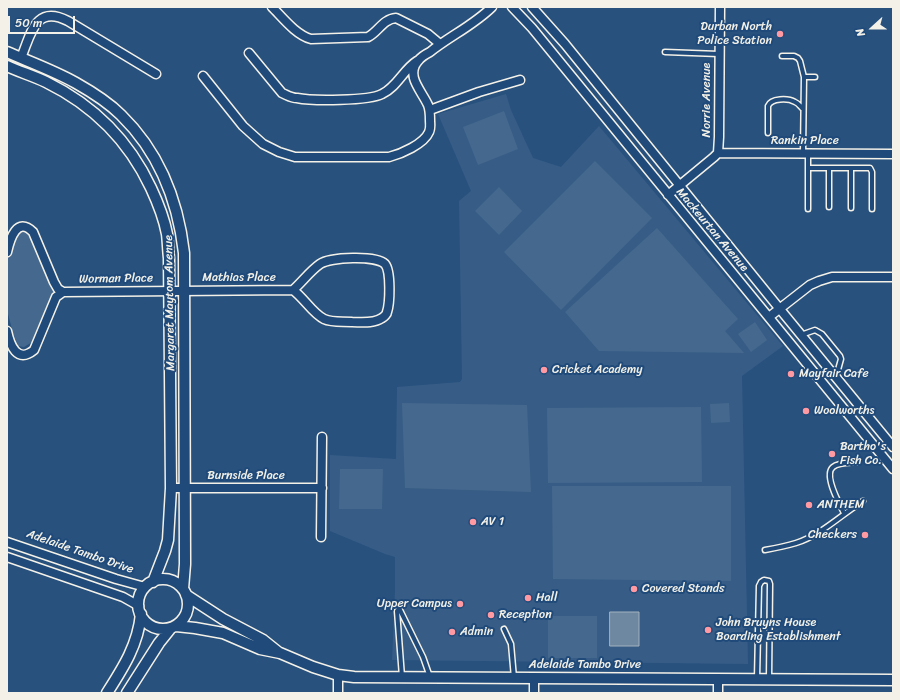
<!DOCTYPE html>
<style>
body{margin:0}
#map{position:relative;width:900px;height:700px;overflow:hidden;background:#28517e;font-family:Sriracha,sans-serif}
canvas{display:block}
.frame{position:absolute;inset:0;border:8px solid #f4f1e8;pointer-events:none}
.north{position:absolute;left:852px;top:8px;width:40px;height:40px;-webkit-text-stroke:3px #1f4a7a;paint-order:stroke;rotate:249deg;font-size:11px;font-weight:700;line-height:16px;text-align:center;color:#f4f1e8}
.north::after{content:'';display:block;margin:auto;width:14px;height:18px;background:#f4f1e8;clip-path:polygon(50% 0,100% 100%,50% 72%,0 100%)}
.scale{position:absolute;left:8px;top:16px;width:67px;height:18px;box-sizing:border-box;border:2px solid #f4f1e8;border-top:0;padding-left:5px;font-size:12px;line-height:14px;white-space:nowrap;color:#f4f1e8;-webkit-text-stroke:3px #1f4a7a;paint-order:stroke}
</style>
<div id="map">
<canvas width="900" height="700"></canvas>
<div class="frame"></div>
<div class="north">N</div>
<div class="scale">50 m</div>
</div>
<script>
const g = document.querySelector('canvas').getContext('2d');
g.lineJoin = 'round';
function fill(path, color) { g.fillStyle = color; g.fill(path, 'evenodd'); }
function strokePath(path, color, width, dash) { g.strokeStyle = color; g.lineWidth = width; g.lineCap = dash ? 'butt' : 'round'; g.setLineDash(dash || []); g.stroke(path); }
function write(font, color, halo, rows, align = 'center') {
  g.font = font + ' Sriracha,sans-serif'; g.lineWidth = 4; g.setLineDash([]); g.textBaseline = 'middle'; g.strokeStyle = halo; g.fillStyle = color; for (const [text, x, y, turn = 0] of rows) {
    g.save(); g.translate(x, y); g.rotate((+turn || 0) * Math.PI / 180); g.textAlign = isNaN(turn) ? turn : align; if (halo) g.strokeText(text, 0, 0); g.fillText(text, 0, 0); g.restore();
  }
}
fill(new Path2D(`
 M506,94L511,110L533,158L561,167L599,126L783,346L742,376L748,664L392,660L395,591V557L385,554L330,531V455L396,459L397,387L460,382L462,379L459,201L471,191L438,114Z`), '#375d86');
fill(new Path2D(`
 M504,111L518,149L478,165L463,127Z
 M595,161L652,218L561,310L504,252Z
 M499,187L522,211L499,235L475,211Z
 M657,228L738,319L725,331L744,353L599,351L565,312Z
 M19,229L32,231L54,280L53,292L34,341L24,347L18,346L13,333L7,310V261L13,233Z
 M755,322L767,340L751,352L738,334Z
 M402,403L527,405L531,492L405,488Z
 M729,403L730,422L711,423L710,404Z
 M701,407L702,482L548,483L547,408Z
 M340,469H383L382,509H339Z
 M552,486H731V581L553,579Z
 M548,616H597V658H548Z`), '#45688e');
const water = new Path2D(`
 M610,612H639V646H610Z`);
fill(water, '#6e88a2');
strokePath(water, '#a4b2be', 1);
const service = new Path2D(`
 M665,52L719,54
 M782,56H794L798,58L800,61L804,77L803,153
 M804,77H815
 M768,133V106C771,98 788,98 795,102C798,103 800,106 802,108
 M808,154V209
 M808,168H870L872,172V209
 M851,168V208
 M829,207V168
 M801,335L815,330L822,334L840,356L841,359L836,377
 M844,513C840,505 823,475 833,467C839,462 851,463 858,462
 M765,550C776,548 786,546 796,543C821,535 841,515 863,501
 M504,629L511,644L514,678
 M402,677L397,611L399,608L423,657L430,677
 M757,679L759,586L761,582L764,580L769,581L770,584L769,679`);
const minor = new Path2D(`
 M272,7C283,18 296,35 311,39L368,37C378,32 383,19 396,18L428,34L440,44
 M512,7L532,28L893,469
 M532,7L565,44L779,308L893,447
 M249,53L282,93C287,95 291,98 297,98C312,101 369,101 382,94C397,87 403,70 417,61
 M21,58C31,34 35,4 68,21L156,74
 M203,76L243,126L263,144L279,152L295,157H389C401,154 424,144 429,132C431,128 430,124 430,120C430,115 430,110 428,105C422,91 405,76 418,61C421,57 426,54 430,52C450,36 474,25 492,7
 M430,110L479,92L520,80
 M718,153L893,154
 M668,195L714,157L718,153L719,137L720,7
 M7,252C10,239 17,216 33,232L54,282L58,289L63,292L293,290C304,298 313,314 324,319C333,323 343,321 352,322C361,322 373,324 382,318C384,317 387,314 387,312C390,303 391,271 385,264C376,255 330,257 320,264C310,271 302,282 293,290
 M769,317L810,285L819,281L832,277H893
 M7,331C10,345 17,364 34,350L56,297L63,292
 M171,488H322
 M321,537L322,437
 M7,542L116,579L145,587
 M7,557L123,597L139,606
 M338,693V675
 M534,693V678
 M718,693V679`);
const tertiary = new Path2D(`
 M7,52C30,62 55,71 76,83C92,92 108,102 121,115C159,152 178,201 184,253L185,564L183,589
 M7,66C20,72 34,76 46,82C93,105 129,141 151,188C158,203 164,218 167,234C168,242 168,250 169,258L171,488L168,540L165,551L153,582
 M138 604a25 25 0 1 1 50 0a25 25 0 1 1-50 0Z
 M186,595L223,619L263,640L278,652
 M176,626L195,628L223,633L260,649L280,653L313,667L338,675L354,677L893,680
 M107,693C123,668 138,645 141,614
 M127,693L159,643L171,628`);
strokePath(service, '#f4f1e8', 7);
strokePath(minor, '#f4f1e8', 11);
strokePath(tertiary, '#f4f1e8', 13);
strokePath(service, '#1f4a7a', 4);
strokePath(minor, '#1f4a7a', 8);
strokePath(tertiary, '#1f4a7a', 10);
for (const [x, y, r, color] of [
 [780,34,4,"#ff9aa2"],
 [544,370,4,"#ff9aa2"],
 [791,374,4,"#ff9aa2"],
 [806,411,4,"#ff9aa2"],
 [832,454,4,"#ff9aa2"],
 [809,505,4,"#ff9aa2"],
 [473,522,4,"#ff9aa2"],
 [865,535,4,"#ff9aa2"],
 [634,589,4,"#ff9aa2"],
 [528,598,4,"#ff9aa2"],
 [460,604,4,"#ff9aa2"],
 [491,615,4,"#ff9aa2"],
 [708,630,4,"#ff9aa2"],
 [452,632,4,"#ff9aa2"]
]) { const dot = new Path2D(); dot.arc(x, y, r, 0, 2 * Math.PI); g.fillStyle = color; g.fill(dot); strokePath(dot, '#1f4a7a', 1.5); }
write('12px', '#f4f1e8', '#1f4a7a', [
 ["Durban North",772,27,"right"],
 ["Police Station",772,41,"right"],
 ["Cricket Academy",552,370],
 ["Mayfair Cafe",799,374],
 ["Woolworths",814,411],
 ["Bartho's",840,447],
 ["Fish Co.",840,461],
 ["ANTHEM",817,505],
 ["AV 1",481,522],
 ["Checkers",857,535,"right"],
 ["Covered Stands",642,589],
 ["Hall",536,598],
 ["Upper Campus",452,604,"right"],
 ["Reception",499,615],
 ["John Bruyns House",716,623],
 ["Boarding Establishment",716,637],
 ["Admin",460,632]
], 'left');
write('12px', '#f4f1e8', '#1f4a7a', [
 ["Norrie Avenue",707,100,-90],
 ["Rankin Place",805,141],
 ["Mackeurtan Avenue",712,230,50],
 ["Mathias Place",239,278],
 ["Worman Place",116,279,-1],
 ["Margaret Maytom Avenue",170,303,-91],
 ["Burnside Place",246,476],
 ["Adelaide Tambo Drive",80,552,19],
 ["Adelaide Tambo Drive",585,665]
]);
</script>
